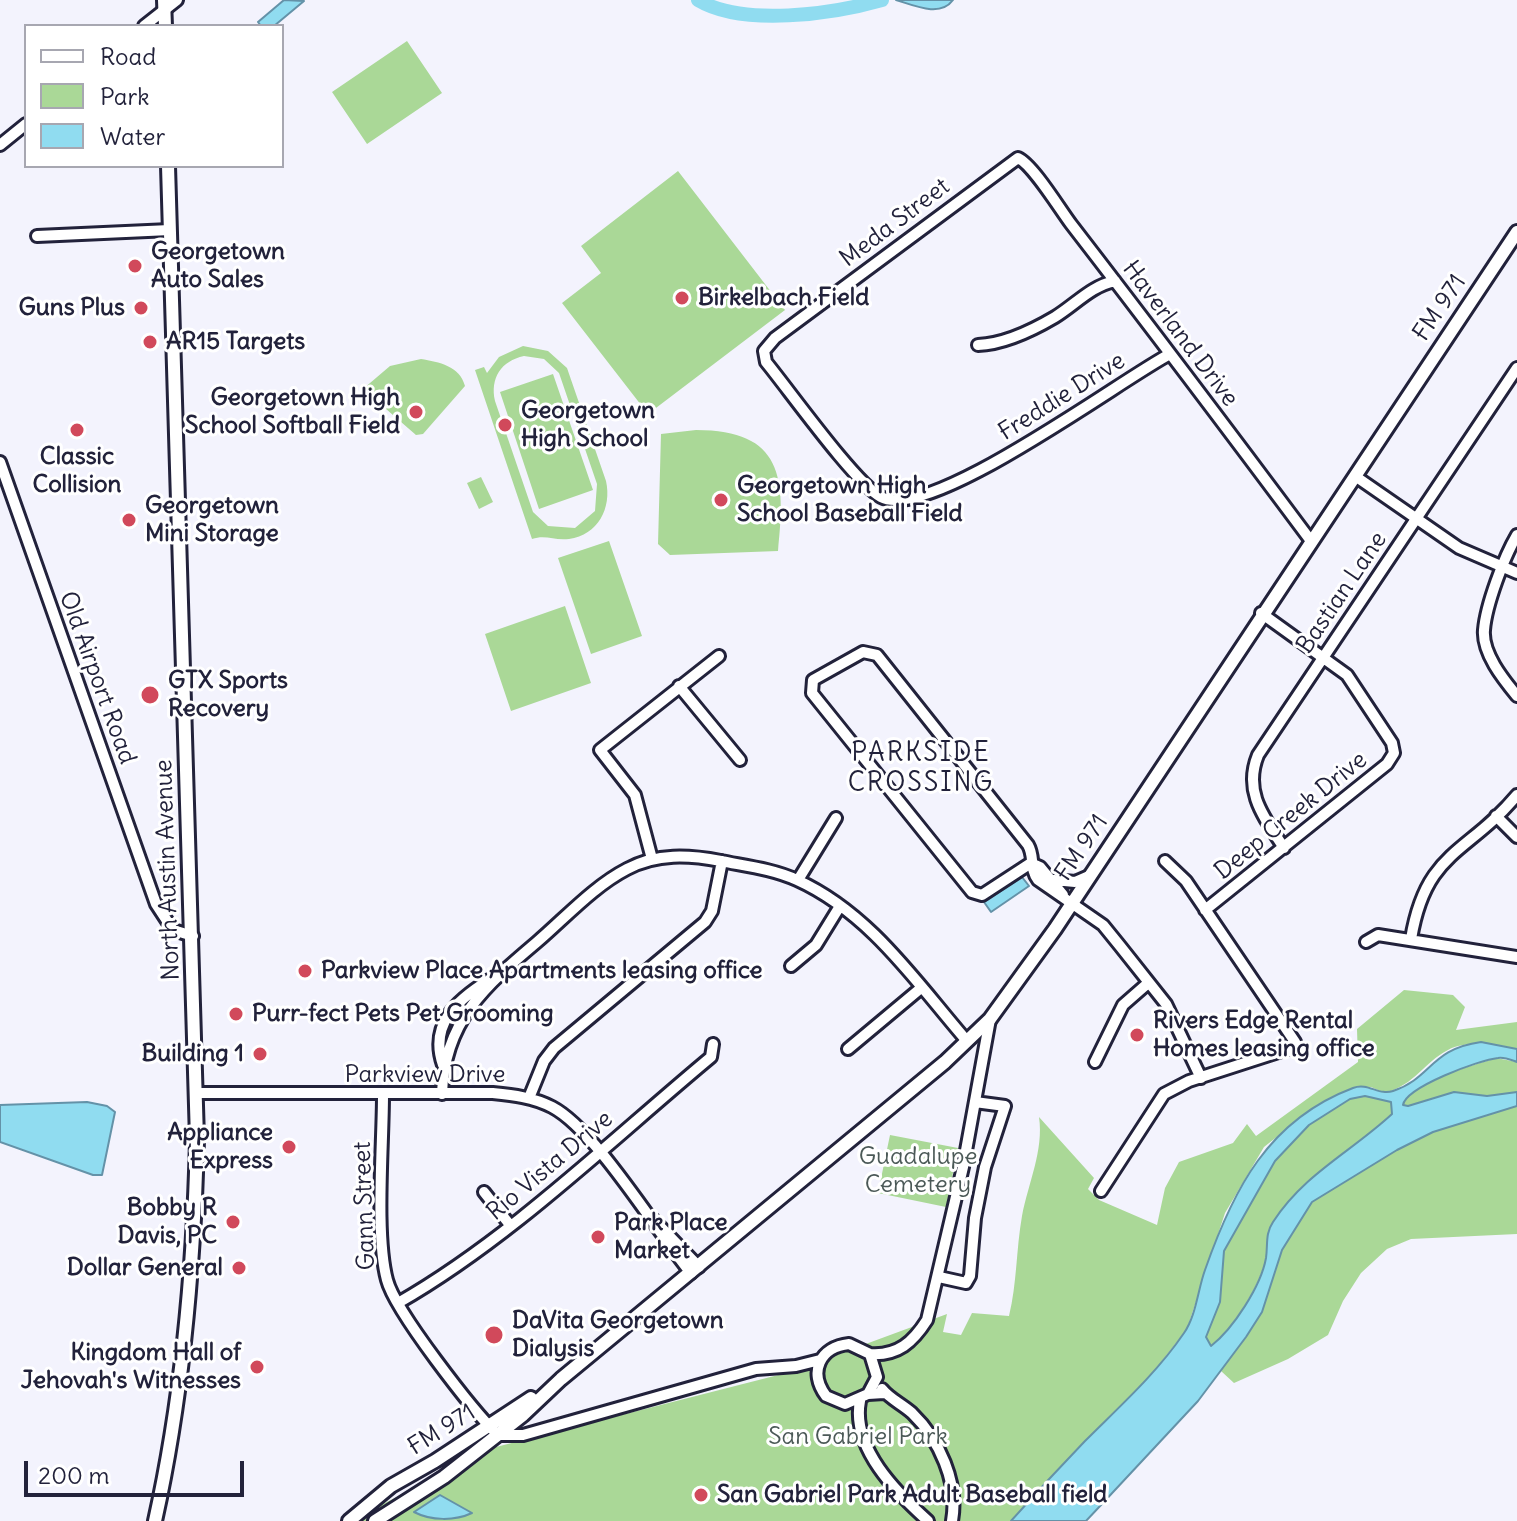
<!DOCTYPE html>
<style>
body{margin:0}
#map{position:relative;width:1517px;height:1521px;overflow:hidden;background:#f3f3fd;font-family:Delius,sans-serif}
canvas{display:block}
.legend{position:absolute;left:24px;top:24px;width:260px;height:144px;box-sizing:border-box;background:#fff;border:2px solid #a7a7b1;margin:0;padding:10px 14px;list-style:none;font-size:24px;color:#22223b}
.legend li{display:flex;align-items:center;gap:16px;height:40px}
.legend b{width:40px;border:2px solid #a7a7b1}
.scale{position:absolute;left:24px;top:1461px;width:220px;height:36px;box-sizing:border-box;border:4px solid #22223b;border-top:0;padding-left:10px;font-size:24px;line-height:28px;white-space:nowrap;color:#22223b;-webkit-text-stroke:6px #fff;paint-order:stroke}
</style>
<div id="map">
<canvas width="1517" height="1521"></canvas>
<ul class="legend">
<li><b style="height:10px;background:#fff"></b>Road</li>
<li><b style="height:22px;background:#aad897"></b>Park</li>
<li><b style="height:22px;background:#90dcf0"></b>Water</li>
</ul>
<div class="scale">200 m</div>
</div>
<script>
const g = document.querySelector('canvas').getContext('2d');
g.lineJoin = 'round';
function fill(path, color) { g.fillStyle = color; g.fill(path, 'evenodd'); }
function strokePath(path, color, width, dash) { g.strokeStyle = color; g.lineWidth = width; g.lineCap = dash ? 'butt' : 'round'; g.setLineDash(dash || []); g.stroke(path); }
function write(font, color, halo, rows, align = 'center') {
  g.font = font + ' Delius,sans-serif'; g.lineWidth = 6; g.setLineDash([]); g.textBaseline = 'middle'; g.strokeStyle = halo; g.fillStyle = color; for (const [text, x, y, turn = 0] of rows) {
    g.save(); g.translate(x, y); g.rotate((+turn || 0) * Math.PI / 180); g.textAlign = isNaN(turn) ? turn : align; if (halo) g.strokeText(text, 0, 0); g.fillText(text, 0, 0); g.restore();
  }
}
fill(new Path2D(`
 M407,41L442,93L367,144L332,92Z
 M678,171L785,310L648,414L562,303L601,273L581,246Z
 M523,346L548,351L567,368L606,481C612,508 598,535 569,539C554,541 546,534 532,539L475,370L484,367L487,373L499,357ZM524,356L544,359L559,373L597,484L595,511L575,528L548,526L533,512L495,401C490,378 501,361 524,356Z
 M421,359C439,362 460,366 465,386L423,434L416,435L363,389L390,366Z
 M553,374L593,490L539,509L500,392Z
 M696,430C783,430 786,478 778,551L670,555L658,544L661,434Z
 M481,477L493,502L479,509L467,483Z
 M609,541L642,636L591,654L558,558Z
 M565,606L591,683L511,711L485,634Z
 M1404,990L1453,995L1465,1007L1456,1030L1517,1022V1049C1498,1044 1466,1040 1448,1050C1423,1063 1416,1084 1385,1093L1371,1087L1316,1106L1264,1147L1225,1213L1187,1329L1144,1384L1011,1521H349L496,1447L790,1372L947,1314L943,1332L961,1335L972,1313L1009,1316C1017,1283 1016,1250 1022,1216C1028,1184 1044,1150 1039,1117L1094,1178L1088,1189L1099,1200L1157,1225L1165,1188L1179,1162L1233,1143L1247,1124L1256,1136L1358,1062L1357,1029Z
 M1496,1058L1517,1062V1092L1487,1096L1454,1092L1408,1106L1403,1105C1407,1083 1475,1065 1496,1058Z
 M1365,1096L1391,1102L1392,1114C1351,1151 1303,1175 1273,1222C1265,1234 1268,1244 1266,1257C1260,1287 1233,1327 1211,1347L1206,1337L1220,1302L1224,1251L1275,1161L1309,1125L1350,1099Z
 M1517,1106V1234L1411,1239L1387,1249L1361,1273L1343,1301L1328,1335L1288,1359L1234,1383L1221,1371L1262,1312L1282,1250L1312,1202L1397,1150L1433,1132Z
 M890,1135L958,1148L946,1207L878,1193Z`), '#aad897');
const water = new Path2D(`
 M284,0L304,1L274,26H261L258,22Z
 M896,0H953C940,18 913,5 896,0Z
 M1022,877L1029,886L991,912L984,902Z
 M1481,1042L1517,1049V1062C1511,1060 1505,1057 1498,1058C1479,1060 1406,1087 1403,1105L1408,1106L1454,1092L1487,1096L1517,1092V1106L1433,1132L1397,1150L1312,1202L1282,1250L1262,1312L1246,1337L1198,1401L1101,1505L1086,1521H1011C1035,1494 1060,1467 1085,1441C1120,1406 1156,1374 1184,1333C1196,1316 1198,1289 1205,1270C1233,1190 1268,1120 1353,1088C1368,1082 1379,1096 1393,1091C1432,1078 1430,1049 1481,1042ZM1365,1096L1391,1102L1392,1114C1351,1152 1304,1174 1273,1222C1265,1234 1268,1244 1266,1258C1261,1286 1233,1329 1211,1346L1206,1337L1220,1302L1224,1251L1275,1161L1309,1125L1350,1099Z
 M87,1102L107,1106L115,1112L102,1175H93L0,1142V1105Z
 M440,1495L472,1513C455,1521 431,1521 414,1512Z`);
fill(water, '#90dcf0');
strokePath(water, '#6492a8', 2);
strokePath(new Path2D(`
 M698,0C743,27 833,14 882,0`), '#90dcf0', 14);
const minor = new Path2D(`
 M144,26L177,0
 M0,145L26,124
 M37,236L170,230
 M978,345C1004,344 1033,330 1055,317C1076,304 1091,286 1115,281
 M1170,354C1120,380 929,523 881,497C855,483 789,390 766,362L764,351L775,338L1018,158C1033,165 1059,208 1071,224C1152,329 1232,435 1311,541
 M0,462L156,904L173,930L193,936
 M1355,476L1459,548L1517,573
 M1517,535C1504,557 1486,605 1484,630C1482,653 1503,679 1517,696
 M679,686L740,760
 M1496,816L1517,837
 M1284,848C1264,817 1243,792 1258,755L1517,368
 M652,859L635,795L600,750L719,656
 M1031,863L982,895L972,892L812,693L813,680L863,652L877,655L1028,845C1035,857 1029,868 1038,880L1103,925L1120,946L1166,1004L1201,1078
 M1031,863L1040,867L1063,895
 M798,880L836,818
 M1054,880L1075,882L1091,875
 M1205,910L1387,764L1394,753L1392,743L1347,675L1261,613
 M1411,939C1426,850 1467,855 1517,795
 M1366,942L1378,935L1517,957
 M791,966L816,945L840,906
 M848,1049L921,988
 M1095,1062L1123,1005L1147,984
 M443,1065C429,1024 457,1000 489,980
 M197,1093H492C512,1095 533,1097 552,1107C596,1130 656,1231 691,1273
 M442,1094C444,1021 485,986 537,942C565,918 594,886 627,869C657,853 689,855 721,861C746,866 773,869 797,880C870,913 916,982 967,1041
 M383,1095C383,1145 375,1235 387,1280C395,1311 473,1411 498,1435H523L756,1369L796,1366L820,1360
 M529,1098L544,1061L554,1048L705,922L712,911L722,861
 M1101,1191L1164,1094L1189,1081L1288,1049L1295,1042L1186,881L1165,861
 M484,1192L510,1225
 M653,1219L699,1267
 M939,1277L966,1283L970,1276L975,1218L985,1167L1005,1106L975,1102
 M398,1303C510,1239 611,1140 711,1057L713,1044
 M870,1354C898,1356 913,1342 927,1320L963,1167L990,1019
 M882,1389C890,1399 902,1404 912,1413C939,1439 959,1483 952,1521
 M868,1394L877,1377L870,1354L849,1344C820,1347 808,1372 826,1396L845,1404L868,1394L884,1393
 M860,1401C851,1448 897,1493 928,1521`);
const major = new Path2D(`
 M164,0L165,26
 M155,1521C183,1395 194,1268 197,1139L168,166
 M349,1521L391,1486L435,1461L531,1398
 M375,1521L444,1477L523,1415L561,1379L945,1062L990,1019L1055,929L1517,232`);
strokePath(minor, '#22223b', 16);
strokePath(major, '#22223b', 18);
strokePath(minor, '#fff', 10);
strokePath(major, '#fff', 12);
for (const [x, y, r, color] of [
 [135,266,8,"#d1495b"],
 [682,298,8,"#d1495b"],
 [141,308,8,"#d1495b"],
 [150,342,8,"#d1495b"],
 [416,412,8,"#d1495b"],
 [505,425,8,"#d1495b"],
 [77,430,8,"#d1495b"],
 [721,500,8,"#d1495b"],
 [129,520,8,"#d1495b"],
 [150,695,10,"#d1495b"],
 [305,971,8,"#d1495b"],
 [236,1014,8,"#d1495b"],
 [1137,1035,8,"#d1495b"],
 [260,1054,8,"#d1495b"],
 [289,1147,8,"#d1495b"],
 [233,1222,8,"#d1495b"],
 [598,1237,8,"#d1495b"],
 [239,1268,8,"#d1495b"],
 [494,1335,10,"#d1495b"],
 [257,1367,8,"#d1495b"],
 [701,1495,8,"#d1495b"]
]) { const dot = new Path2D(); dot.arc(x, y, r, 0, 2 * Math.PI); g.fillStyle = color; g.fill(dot); strokePath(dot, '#fff', 3); }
write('24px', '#22223b', '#fff', [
 ["Meda Street",895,223,-37],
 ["FM 971",1440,308,-56],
 ["Haverland Drive",1180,334,53],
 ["Freddie Drive",1062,397,-32],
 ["Bastian Lane",1342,593,-56],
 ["Old Airport Road",97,678,70],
 ["Deep Creek Drive",1291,816,-39],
 ["FM 971",1082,848,-56],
 ["North Austin Avenue",168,870,-92],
 ["Parkview Drive",425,1075],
 ["Rio Vista Drive",550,1166,-40],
 ["Gann Street",365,1206,-92],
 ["FM 971",442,1430,-32]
]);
write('bold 24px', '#22223b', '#fff', [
 ["Georgetown",151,252],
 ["Auto Sales",151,280],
 ["Birkelbach Field",698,298],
 ["Guns Plus",125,308,"right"],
 ["AR15 Targets",166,342],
 ["Georgetown High",400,398,"right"],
 ["School Softball Field",400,426,"right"],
 ["Georgetown",521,411],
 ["High School",521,439],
 ["Classic",77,457,"center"],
 ["Collision",77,485,"center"],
 ["Georgetown High",737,486],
 ["School Baseball Field",737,514],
 ["Georgetown",145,506],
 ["Mini Storage",145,534],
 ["GTX Sports",168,681],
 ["Recovery",168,709],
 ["Parkview Place Apartments leasing office",321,971],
 ["Purr-fect Pets Pet Grooming",252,1014],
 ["Rivers Edge Rental",1153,1021],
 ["Homes leasing office",1153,1049],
 ["Building 1",244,1054,"right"],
 ["Appliance",273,1133,"right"],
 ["Express",273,1161,"right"],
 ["Bobby R",217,1208,"right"],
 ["Davis, PC",217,1236,"right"],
 ["Park Place",614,1223],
 ["Market",614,1251],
 ["Dollar General",223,1268,"right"],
 ["DaVita Georgetown",512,1321],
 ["Dialysis",512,1349],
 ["Kingdom Hall of",241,1353,"right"],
 ["Jehovah's Witnesses",241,1381,"right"],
 ["San Gabriel Park Adult Baseball field",717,1495]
], 'left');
write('24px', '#4b5957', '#fff', [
 ["Guadalupe",918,1157],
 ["Cemetery",918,1185],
 ["San Gabriel Park",858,1437]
]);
g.letterSpacing = '2px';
write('26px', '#22223b', '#fff', [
 ["PARKSIDE",921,754],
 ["CROSSING",921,784]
]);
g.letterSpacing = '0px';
</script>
